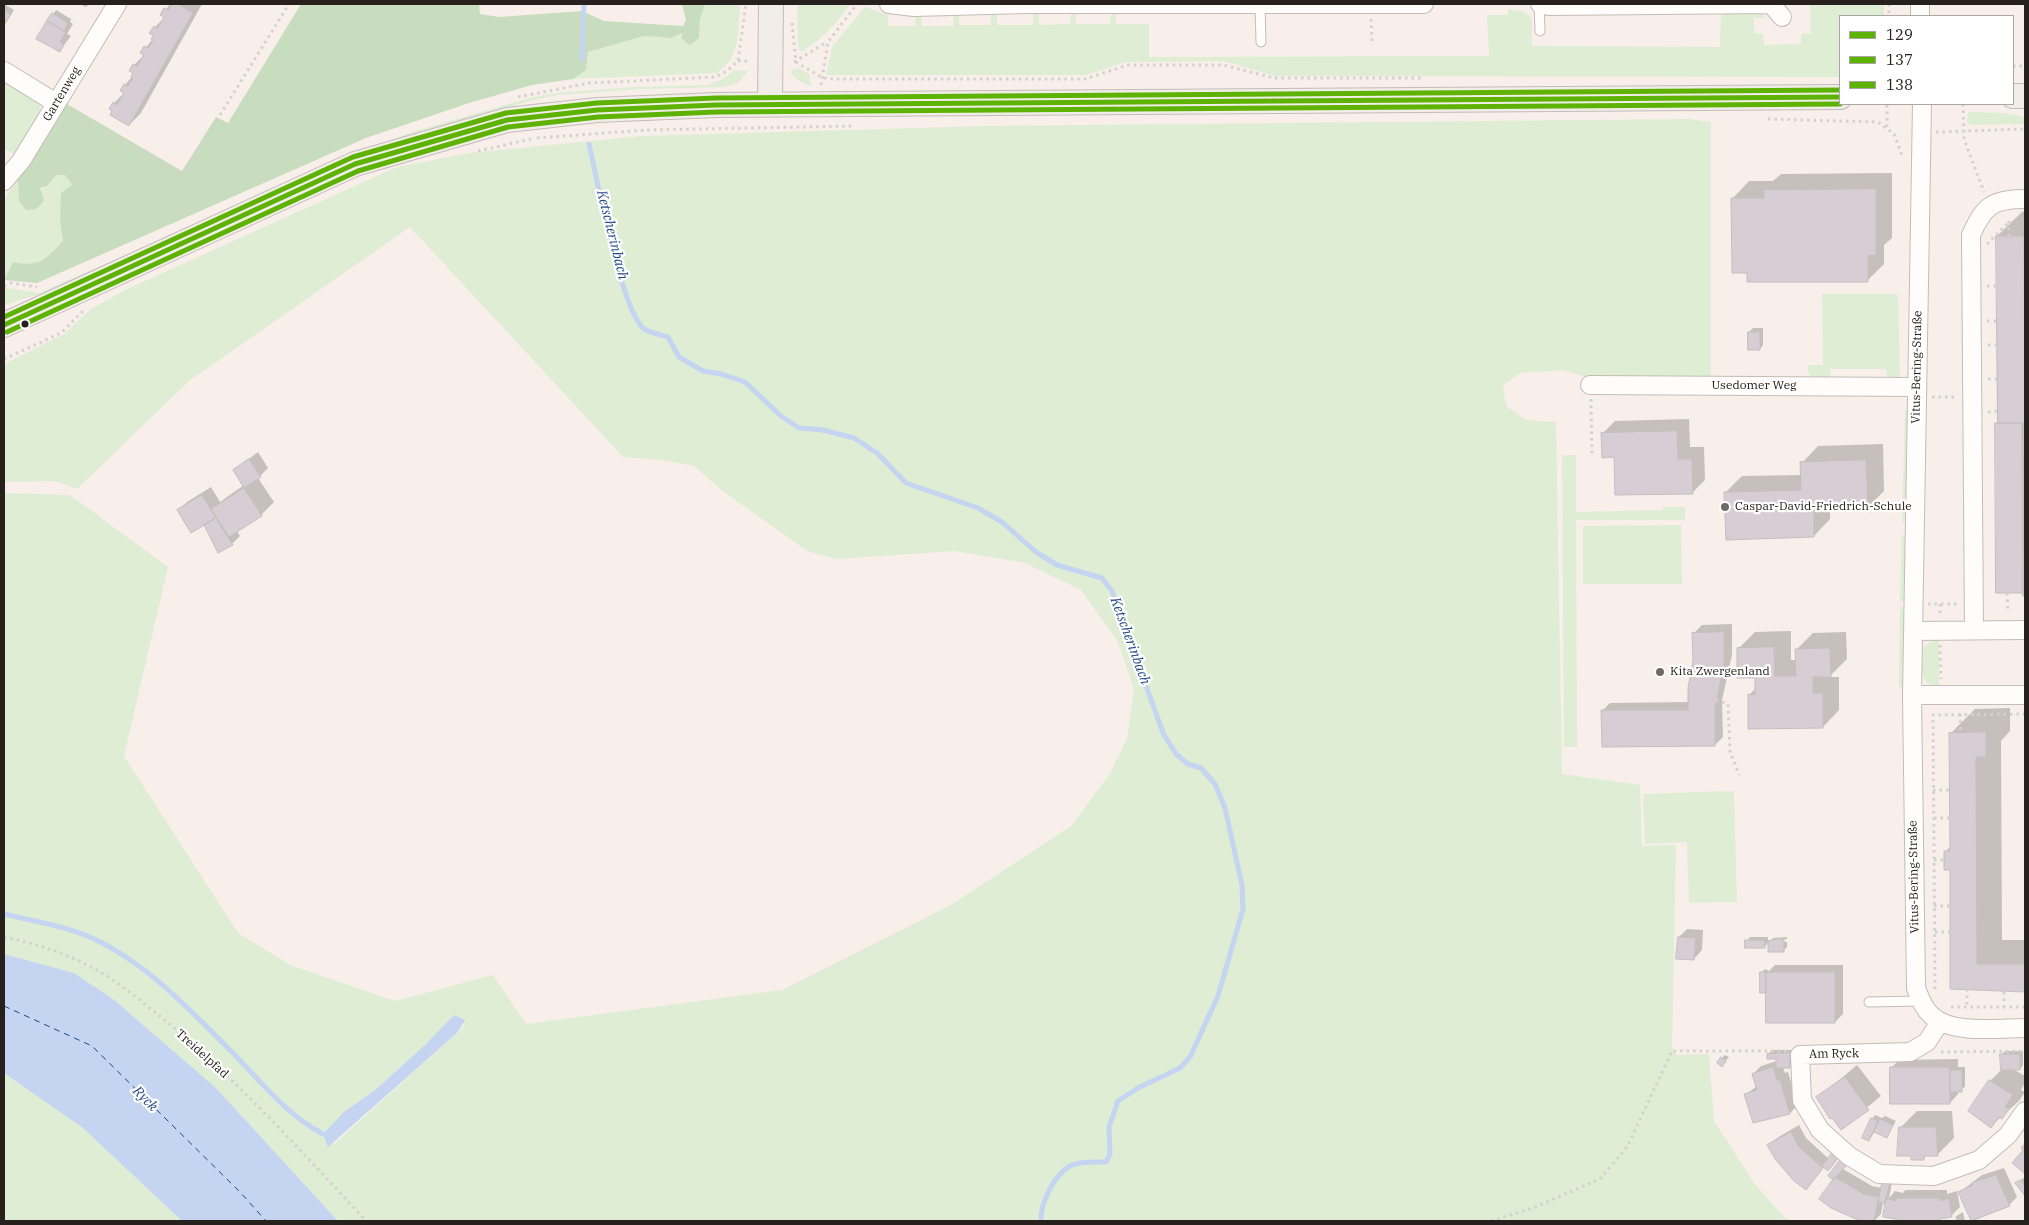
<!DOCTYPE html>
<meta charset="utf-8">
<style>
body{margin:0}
#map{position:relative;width:2029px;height:1225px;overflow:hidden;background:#f8efea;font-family:"IBM Plex Serif",serif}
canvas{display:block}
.frame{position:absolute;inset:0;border:5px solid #27201c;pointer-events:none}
.legend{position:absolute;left:1839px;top:15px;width:175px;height:90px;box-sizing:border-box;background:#fff;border:1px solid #a9a6a4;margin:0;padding:6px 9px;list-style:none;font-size:15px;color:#27201c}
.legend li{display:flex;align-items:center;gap:10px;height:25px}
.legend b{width:25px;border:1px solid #a9a6a4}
</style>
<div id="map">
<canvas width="2029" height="1225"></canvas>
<div class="frame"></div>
<ul class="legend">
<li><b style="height:6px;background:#5db204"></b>129</li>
<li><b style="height:6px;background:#5db204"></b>137</li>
<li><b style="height:6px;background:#5db204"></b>138</li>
</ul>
</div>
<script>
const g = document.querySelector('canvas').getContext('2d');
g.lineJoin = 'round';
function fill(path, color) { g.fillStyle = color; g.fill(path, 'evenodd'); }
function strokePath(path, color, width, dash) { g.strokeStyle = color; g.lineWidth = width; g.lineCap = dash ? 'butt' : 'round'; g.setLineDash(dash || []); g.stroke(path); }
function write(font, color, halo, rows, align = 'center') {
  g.font = font + ' "IBM Plex Serif",serif'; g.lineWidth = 4.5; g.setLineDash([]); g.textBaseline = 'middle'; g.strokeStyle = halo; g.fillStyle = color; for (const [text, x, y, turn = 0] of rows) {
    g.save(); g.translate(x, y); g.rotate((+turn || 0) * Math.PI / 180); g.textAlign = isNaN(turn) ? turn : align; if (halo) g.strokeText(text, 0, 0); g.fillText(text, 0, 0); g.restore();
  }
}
fill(new Path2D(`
 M705,4H740C738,30 741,57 717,73L573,79L586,70L588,52L644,36L671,38L682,33L699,38L700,19Z
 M797,4H851C836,23 823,39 801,52L798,47Z
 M1810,4H1884V16H1840V77L1275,76L1224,61L1126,62L1086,75H826L832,47L865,7L888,15V26H915L916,15H921L922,26H953L954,14H959V25H991V14H997V25H1033V14H1039V25L1070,24L1071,13H1076V24H1110L1111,13H1116V24H1149V57L1489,56L1487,15H1508V9L1525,12L1532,19V46L1720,47L1721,9L1764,13L1765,18H1754V33L1763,34L1764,45L1801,44V34H1811Z
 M798,68L809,74L811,86C802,83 795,79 790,71Z
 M734,70L748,71L738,83L725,87L643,89L558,95L530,101L417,134L362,154L59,288L4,305V289L7,288L39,293L360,152L415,131L529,98L557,93L634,87L708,85L723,79Z
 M4,81C14,87 28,93 37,102C51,115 27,145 19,157L4,149Z
 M1968,112L2005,113L2025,117V124L1970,125L1967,122Z
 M1688,119L1711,122V379H1591L1564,370L1520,373L1503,385L1506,406L1526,420L1556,422L1562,774L1640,785L1642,846L1676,845L1672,1048L1677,1055L1709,1054L1714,1121L1754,1183L1784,1217L1793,1221H338L216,1088L113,999L74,973L4,954V493L70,495L168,567L124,756L238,933L290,965L395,1001L493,975L526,1024L782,990L951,905L1071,826L1109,775L1127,739L1134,689L1118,642L1081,590L1025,563L955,551L837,559L807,551L724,492L694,466L662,460L623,457L410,227L189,381L77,489L55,481L4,482V368L6,363L64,334L91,309L127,289L397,167L469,153L642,136L984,126ZM454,1015L464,1026L457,1033L333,1145L345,1111L374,1091L441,1030Z
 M56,175H65L72,185L60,221L63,241C45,260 40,267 13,262L4,280V199L18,180L19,201L47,186Z
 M1822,294H1896L1898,296L1900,379H1887L1886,369H1830V379H1813L1808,372V365H1823Z
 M1905,410H1911L1908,518L1902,523Z
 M1562,455H1576V512L1663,510V507H1685V520H1576L1577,747H1564Z
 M1681,525L1682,584H1583V526Z
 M1902,534L1909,539L1907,601H1900Z
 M1900,607L1907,608L1906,687H1899Z
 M1934,638L1939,639V690C1918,682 1921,668 1922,649Z
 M1734,791L1737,902L1689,903L1687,842L1645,844L1643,794Z
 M4,1073L83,1128L182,1221H4Z`), '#deedd4');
fill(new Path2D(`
 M301,4H479L480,14L499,17L582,11L604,21L683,26L686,20L682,4H705L700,19L699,38L690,45L682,39V33L671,38L644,36L588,52L586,70L573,79L532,85L469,103L366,138L37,283L4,280L13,262C40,267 45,260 63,241L60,221L61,193L72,185L65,175H56L47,186L40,188L44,201L36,209L26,210L19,201L18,180L67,104L182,171L216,117L228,123Z`), '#c8ddbe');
fill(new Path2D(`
 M4,954L74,973L113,999L216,1088L338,1221H182L83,1128L4,1073Z
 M454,1015L465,1020L457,1033L328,1147L323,1134L345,1111L374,1091L426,1044Z`), '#c4d4f1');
fill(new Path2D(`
 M4,4L14,10L4,26Z
 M80,4H89L86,7Z
 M170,4H202L141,113L129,125L114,103L125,92V85L135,73L134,65L145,54L142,52L152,40L155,27L165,17L162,15Z
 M56,10L71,19L70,22L73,24L67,34L71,36L60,50L37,39Z
 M1892,173V238L1884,245V264L1868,280L1748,272L1733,198L1749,181H1773L1781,174Z
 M2025,211V595V592H1997V236L2022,212Z
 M1753,328H1763V345L1760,349L1749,332Z
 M1689,419L1690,447H1704L1705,480L1693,492L1616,456L1602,434L1615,421Z
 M1883,444L1884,491L1867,508L1830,509V519L1814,536L1725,493L1742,476L1802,475V463L1818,446Z
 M258,452L268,468L258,478L274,502L261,515L237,531L240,536L232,544L219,551L204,523L179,510L187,502L211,487L220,502L244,485L234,470Z
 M1732,624V655L1722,700L1723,737L1715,745L1602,711L1610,703L1689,702L1694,660V633L1702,625Z
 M1791,631V660H1797L1796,650L1813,633L1846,632L1847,659L1829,677H1839V710L1823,727L1749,695L1756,688V677L1739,648L1755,632Z
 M2010,708V731L2001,741L2002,940H2025V991L1951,988V869L1945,852L1951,846V733L1975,709Z
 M1687,929L1703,930L1702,950L1694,959L1679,937Z
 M1750,937H1768V943L1773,938L1787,937V939L1771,940V942H1787V947L1783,951L1769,942L1764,947L1747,941Z
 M1775,965H1843V1014L1835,1022L1767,992L1761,973L1765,969L1769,971Z
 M1772,1050H1793V1063L1789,1067H1783L1785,1073L1788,1072L1798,1105L1790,1113L1745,1095L1757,1086L1753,1074L1761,1066L1777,1061V1058L1768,1054Z
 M2005,1051H2023V1065L2020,1069H2013L2025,1076V1083L2021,1090L2025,1092L2019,1101L1991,1126L1990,1081L2002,1069V1054Z
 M1725,1055L1729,1057L1722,1065V1058Z
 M1958,1059V1067H1965V1087L1958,1091V1094L1950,1103L1891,1068L1899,1060Z
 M1857,1065L1881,1096L1841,1129L1818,1098Z
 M1917,1111H1952L1954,1138L1937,1155H1927L1923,1159L1900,1128Z
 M1875,1115L1882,1118L1885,1116L1896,1121L1887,1136L1875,1131L1869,1140L1872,1119Z
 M1799,1125L1806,1138L1829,1159L1836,1150L1841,1154L1832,1166L1824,1167L1806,1189L1768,1146L1777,1138Z
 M1850,1160L1843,1169L1872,1186L1882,1188L1893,1177L1889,1198L1895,1191L1903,1193L1905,1190H1947V1194L1957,1191L1960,1207L1952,1215L1942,1217L1939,1221L1887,1200L1883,1202L1881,1214L1874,1221L1858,1219L1820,1199L1837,1174Z
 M2004,1168L2017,1197L2009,1205L1973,1221L1960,1192L1982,1175Z
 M2025,1177V1194L2017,1183Z
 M1963,1212L1965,1221H1957L1955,1217Z`), '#0003');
strokePath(new Path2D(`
 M582,59L584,4
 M589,144C597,179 621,308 643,328C649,333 661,335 668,337L679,357L703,371L721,374L745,382L781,416L799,428L823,430L854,438L877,453L906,483L978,508L1002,522L1036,552L1057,565L1102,578L1112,591L1163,733L1176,754L1188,764L1201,768L1215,784L1225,808L1242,885L1243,909L1218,996L1190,1057L1180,1068L1138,1088L1118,1101L1109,1127L1110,1154L1106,1162C1096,1162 1078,1161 1070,1166C1054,1175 1040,1204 1041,1221
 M4,914C33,921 65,926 92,938C147,963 191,1011 233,1053C261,1082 287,1115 323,1134`), '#c4d4f1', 5);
strokePath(new Path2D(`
 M4,1006L92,1046L240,1192L266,1221`), '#1e4786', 1, [6, 5]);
const building = new Path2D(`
 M172,4H178L193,13L129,126L110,115L112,111L109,109L113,102L117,105L124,93L120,91L124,84L128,86L133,78L131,77L133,73L129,71L133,64L137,66L144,55L140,53L144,46L148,48L153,40L151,39L153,36L149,33L154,26L157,29L164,17L160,15L164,8L168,10Z
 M4,10L11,14L6,22L4,20Z
 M52,13L68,23L64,31L47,21Z
 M47,21L66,32L60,42L64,45L60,52L36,39Z
 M1876,189V255L1868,256V282H1747V273H1732L1731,198H1764V190Z
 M1996,236H2024L2025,423H1998Z
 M1748,332H1760V350H1748Z
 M1995,423H2022L2023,593H1996Z
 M1677,431L1678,459H1692L1693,494L1615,495L1614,457L1602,458L1601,433Z
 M249,459L261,477L244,488L233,470Z
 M1866,460L1868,509L1814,510V537L1726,540L1724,492L1801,490L1800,462Z
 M244,488L262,516L229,537L211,509Z
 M202,495L216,518L191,533L177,510Z
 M216,518L233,545L218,553L204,525Z
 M2023,569H2025V596H2023Z
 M1724,632V664L1715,709V746L1602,747L1601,710H1688V688L1693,660L1692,633Z
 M1774,647L1775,676H1796L1795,649L1830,648L1831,677H1813V693H1823V728L1748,729V694L1755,695V678H1737V648Z
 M1986,732V757H1976L1977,964H2025V992L1950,989V870H1944V851H1950L1949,733Z
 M1678,937L1696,938L1694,960L1676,959Z
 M1745,940H1765V948H1745Z
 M1784,940V952H1768V941Z
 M1760,972H1766V993H1760Z
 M1766,972H1835V1023H1766Z
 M1790,1053V1068H1776V1059H1767V1054Z
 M2000,1054H2020V1070H2001Z
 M1721,1057L1726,1061L1722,1067L1717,1063Z
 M1773,1067L1777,1080H1780L1790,1114L1753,1123L1744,1094L1757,1090L1752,1074Z
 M1890,1067H1950V1104H1890Z
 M1950,1070H1962V1092H1950Z
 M1845,1077L1869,1110L1841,1130L1832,1118L1830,1119L1816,1097Z
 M1989,1080L2013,1095L2005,1107L2009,1109L2002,1119L1999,1117L1991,1128L1968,1111Z
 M1871,1118L1878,1121L1869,1141L1862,1138Z
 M1880,1119L1893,1125L1887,1138L1874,1132Z
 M1899,1127H1936L1938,1156H1924V1160H1911V1156H1897Z
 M1791,1132L1798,1146L1823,1168L1806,1190L1794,1181L1775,1159L1767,1145Z
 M2025,1144V1174L2012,1163L2023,1150L2021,1148Z
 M1832,1153L1838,1158L1828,1171L1822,1166Z
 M1841,1159L1848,1164L1833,1180L1828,1176Z
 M1996,1175L2010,1206L1971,1221L1958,1192L1973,1185L1972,1183Z
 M1835,1177L1864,1194L1879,1197L1874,1221L1858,1220L1831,1208L1819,1199Z
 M1883,1179L1890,1181L1885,1204L1878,1202Z
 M2021,1180L2025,1186V1196L2015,1183Z
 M1886,1198L1896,1201V1198H1940V1201L1949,1198L1952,1217L1939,1219V1221H1896V1219L1883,1217Z`);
fill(building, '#d9cdd5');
strokePath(building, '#c4bebe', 1);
const lane = new Path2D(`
 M1539,4L1540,31
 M1260,6L1261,42
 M1869,1002L1921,1001`);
const street = new Path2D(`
 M889,4L914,7L1027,4H1424
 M1540,4L1549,6L1771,4L1782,17
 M1920,4V16
 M4,71L56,103
 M1922,104L1912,695L1916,988C1920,998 1923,1008 1931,1015C1951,1035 1999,1028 2025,1028
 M4,181L21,161L117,4
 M1590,385L1917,387
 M1974,630L1971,235C1984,206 1992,199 2025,199
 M1913,631L2025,630
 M1912,695H2025
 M1940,1022L1927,1042L1910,1052L1800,1055L1802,1100L1820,1130L1849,1156L1879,1174L1934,1176L1979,1160L2008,1135L2025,1111`);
const secondary = new Path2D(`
 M2013,96H2025
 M770,104L771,4
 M4,325L355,164L507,120L597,110L716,105L1840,97`);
strokePath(lane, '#c4bcb8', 11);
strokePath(street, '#c4bcb8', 20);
strokePath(secondary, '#c4bcb8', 26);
strokePath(new Path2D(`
 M1889,4V16
 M1371,19L1372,41
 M792,23L796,62L821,77L828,79H1085L1128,65H1223L1274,78H1422
 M738,61H751
 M794,62L827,42
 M2013,66H2025
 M821,85L828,42L857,4
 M518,97L589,83L715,77L727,71L738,61L746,4
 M1963,104L1964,139L1984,192
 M70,111L182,176L289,4
 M1768,119L1878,122L1894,134L1903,158
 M1887,127V104
 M1936,132L2025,129
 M537,138L646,130L853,126
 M478,151L531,139
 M2009,221V236
 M1987,244L2009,222
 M4,286L11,283L37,287
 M1987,286H1996
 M1987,321H1997
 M1988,345H1997
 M4,359L61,333L83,311
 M1988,379H1997
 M1932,397H1956
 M1591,399L1592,456
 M1988,412L1997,411
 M2007,593L2008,612
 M1928,604H1960
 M1940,604V616
 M1940,645L1941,679
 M1716,700L1728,704L1730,751L1739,775
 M1960,714L1961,732
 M1933,790H1949
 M1934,818H1950
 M1934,860H1944
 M1934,906H1950
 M1935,932H1950
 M4,937C35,943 65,953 93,968C119,982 143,1003 166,1021C239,1082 302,1152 366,1221
 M1935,989L1933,715L2025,714
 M1967,989V1007
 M2004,992V1007
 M1951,1007H2025
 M1941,1052L2025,1051
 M1491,1221L1533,1208L1600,1179L1627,1147L1672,1051H1787`), '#d4d1cf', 3, [2.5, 4]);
strokePath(lane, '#fefdfc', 9);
strokePath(street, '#fefdfc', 18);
strokePath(secondary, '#f1ede9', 24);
strokePath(new Path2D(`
 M4,325L355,164L507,120L597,110L716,105L1840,97`), '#5db204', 5);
strokePath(new Path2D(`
 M7,332L358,171L508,127L598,117L716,112L1840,104`), '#5db204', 5);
strokePath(new Path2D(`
 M4,317L353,157L506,113L597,103L716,98L1840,90`), '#5db204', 5);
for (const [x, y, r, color] of [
 [25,324,4.5,"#27201c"],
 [1725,507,5,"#706864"],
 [1660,672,5,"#706864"]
]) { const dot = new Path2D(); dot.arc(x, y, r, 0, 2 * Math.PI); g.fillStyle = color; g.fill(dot); strokePath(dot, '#fff', 2); }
write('12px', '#27201c', '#fff', [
 ["Gartenweg",62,94,-59],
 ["Vitus-Bering-Straße",1917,367,-89],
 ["Usedomer Weg",1754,386],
 ["Vitus-Bering-Straße",1914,877,-91],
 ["Treidelpfad",202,1054,42],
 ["Am Ryck",1834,1054,-1]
]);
write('12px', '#27201c', '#fff', [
 ["Caspar-David-Friedrich-Schule",1735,507],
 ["Kita Zwergenland",1670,672]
], 'left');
write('italic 14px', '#1e4786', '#fff', [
 ["Ketscherinbach",612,235,76],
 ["Ketscherinbach",1130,641,70],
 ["Ryck",145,1099,45]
]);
</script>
